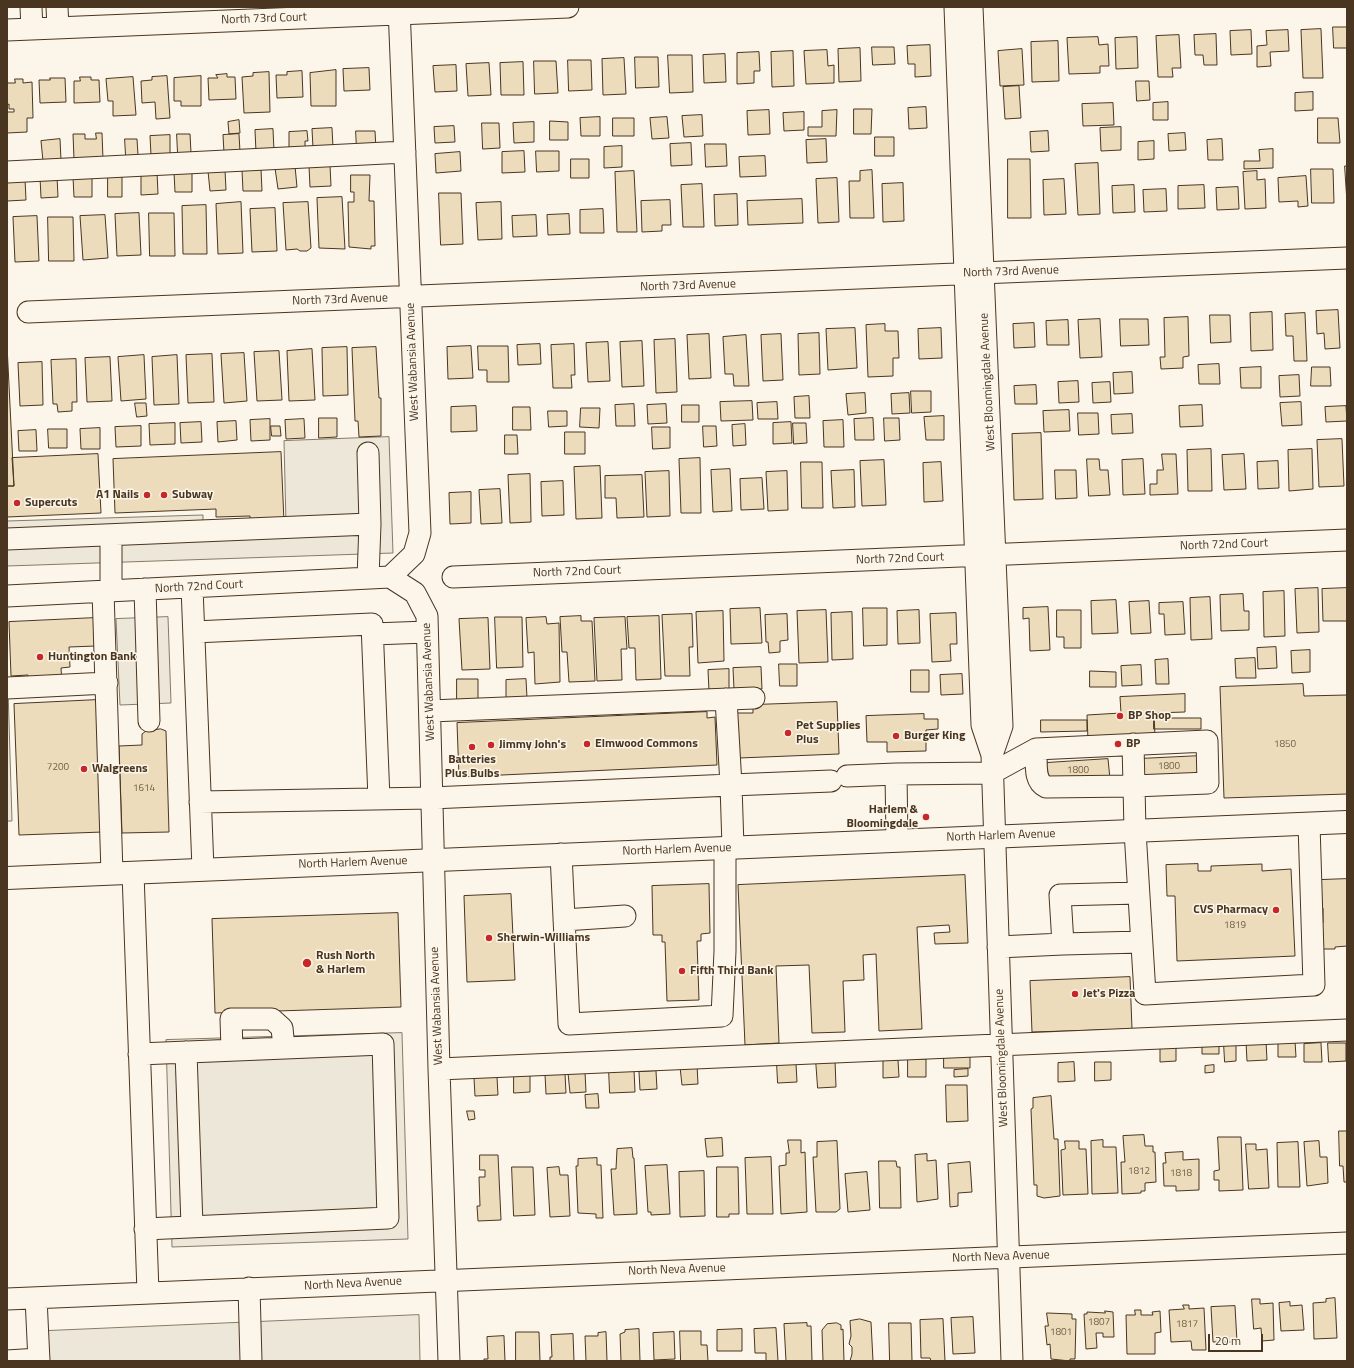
<!DOCTYPE html>
<style>
body{margin:0}
#map{position:relative;width:1354px;height:1368px;overflow:hidden;background:#fbf6e9;font-family:"Titillium Web",sans-serif}
canvas{display:block}
.frame{position:absolute;inset:0;border:8px solid #4a3520;pointer-events:none}
.scale{position:absolute;left:1208px;top:1334px;width:55px;height:18px;box-sizing:border-box;border:2px solid #4a3520;border-top:0;padding-left:5px;font-size:12px;line-height:14px;white-space:nowrap;color:#4a3520;-webkit-text-stroke:3px #fbf6e9;paint-order:stroke}
</style>
<div id="map">
<canvas width="1354" height="1368"></canvas>
<div class="frame"></div>
<div class="scale">20 m</div>
</div>
<script>
const g = document.querySelector('canvas').getContext('2d');
g.lineJoin = 'round';
function fill(path, color) { g.fillStyle = color; g.fill(path, 'evenodd'); }
function strokePath(path, color, width, dash) { g.strokeStyle = color; g.lineWidth = width; g.lineCap = dash ? 'butt' : 'round'; g.setLineDash(dash || []); g.stroke(path); }
function write(font, color, halo, rows, align = 'center') {
  g.font = font + ' "Titillium Web",sans-serif'; g.lineWidth = 3; g.setLineDash([]); g.textBaseline = 'middle'; g.strokeStyle = halo; g.fillStyle = color; for (const [text, x, y, turn = 0] of rows) {
    g.save(); g.translate(x, y); g.rotate((+turn || 0) * Math.PI / 180); g.textAlign = isNaN(turn) ? turn : align; if (halo) g.strokeText(text, 0, 0); g.fillText(text, 0, 0); g.restore();
  }
}
const parking = new Path2D(`
 M389,437L393,553L7,566V521L203,515V527L286,524L284,441Z
 M168,617L171,703L120,705L116,619Z
 M7,656L12,821H7Z
 M402,1033L408,1239L172,1247L166,1040Z
 M419,1315L420,1361H47V1331Z`);
fill(parking, '#ede7d9');
strokePath(parking, '#887966', 1);
const building = new Path2D(`
 M1333,27H1347V48H1334Z
 M1321,29L1323,78H1303L1301,30Z
 M1251,30L1252,54L1231,55L1230,31Z
 M1288,30L1289,51L1270,52L1271,66L1257,67V46L1267,45L1266,31Z
 M1216,34L1217,65H1204L1203,55H1195L1194,35Z
 M1179,35L1181,68H1172L1173,77H1158L1156,36Z
 M1098,37L1099,45L1108,44L1109,66H1100V73L1069,74L1067,38Z
 M1137,37L1138,68L1116,69L1115,38Z
 M1058,41L1059,81L1032,82L1031,42Z
 M930,45L931,76L915,77V64H908L907,46Z
 M872,47H894L895,64L873,65Z
 M860,48L861,81L839,82L838,49Z
 M1022,49L1024,85L1000,86L998,51Z
 M827,50L828,66L834,65V83L806,84L804,51Z
 M793,51L794,86L772,87L771,52Z
 M759,52L760,71H754V83L737,84V53Z
 M725,54L726,82L704,83L703,55Z
 M668,55H692L693,92L670,93Z
 M635,57H658L659,87L636,88Z
 M624,58L626,94L603,95L602,59Z
 M568,60H591L592,90L569,91Z
 M534,61H556L558,93L535,94Z
 M523,62L524,95H501L500,63Z
 M489,63L491,95L468,96L466,64Z
 M456,65L457,91L435,92L433,66Z
 M369,68L370,90L344,91L343,69Z
 M336,70V106H311L310,73Z
 M302,71L303,97L277,98L276,75H287V72Z
 M269,72L270,112L244,113L242,77L253,76V73Z
 M227,74V77H235L236,99L209,100L208,78H218L216,75Z
 M167,76L170,118L156,119L155,102L142,103L141,81L152,80V77Z
 M201,76V106H181V101H174V78Z
 M80,77H91V80H99L100,102L74,103V81H80Z
 M133,77L136,115L113,116V101H108L106,79Z
 M50,78H65L66,102L40,103L39,80H50Z
 M15,79H23V83L32,82L33,118H27V132L7,133V112H14V109H9V104L7,105V83H15Z
 M1136,81H1149L1150,100L1137,101Z
 M1019,86L1021,118L1005,119L1003,87Z
 M1313,92V110L1295,111V93Z
 M1168,102V120H1153V103Z
 M1113,103L1114,125L1083,126L1082,104Z
 M926,107L927,128L909,129L908,108Z
 M854,109H872L871,134H854Z
 M769,110L770,134L748,135L747,111Z
 M837,110L836,136H808V127H822V111Z
 M804,112V130L784,131L783,113Z
 M702,115L703,136L684,137L682,116Z
 M600,117V136H581L580,118Z
 M667,117L669,138L652,139L650,118Z
 M613,118H634V136H613Z
 M1318,118H1338L1340,143H1318Z
 M239,120L240,133L229,134L228,122Z
 M550,121L568,122V140H550Z
 M534,122V142L514,143L513,123Z
 M482,123H499L500,148L483,149Z
 M454,126L455,142L435,143L434,127Z
 M1121,127V150L1101,151L1100,128Z
 M332,128L333,147L313,148L312,129Z
 M273,129L274,151L256,152L255,130Z
 M307,131L308,141H305V149L289,150V132Z
 M356,131H375L376,149L357,150Z
 M1048,131L1049,151L1031,152L1030,132Z
 M96,133H102L103,159H74L73,134H85V139H96Z
 M1185,133L1186,150L1169,151L1168,134Z
 M177,134H190L191,153L178,154Z
 M239,134L240,152L224,153L223,135Z
 M170,135V155H151L150,136Z
 M875,137H894V156H875Z
 M60,139L61,160L43,161L41,141Z
 M125,139H137L138,155L126,156Z
 M826,139L827,162L807,163L806,140Z
 M1222,139L1223,160H1208L1207,140Z
 M1154,141V159L1138,160V142Z
 M691,143L692,165L671,166L670,144Z
 M705,144H726L727,166L706,167Z
 M622,146V167L604,168V147Z
 M1273,149V168L1244,169V161H1260L1259,150Z
 M524,151L525,172L502,173V152Z
 M536,151H559V171L537,172Z
 M460,152L461,171L436,173L435,154Z
 M765,156L766,176L740,177L739,157Z
 M571,159H589V178H571Z
 M1008,159H1030L1031,218H1008Z
 M1098,163L1100,214L1078,215L1075,164Z
 M330,165L331,186L310,187L309,166Z
 M295,166L297,187L278,189L275,168Z
 M1345,166H1347V202Z
 M261,169L262,191H243L242,170Z
 M1311,169H1333L1334,203H1312Z
 M225,170L226,190L210,191L208,171Z
 M872,170L874,218H850L849,181H860V171Z
 M192,171V192H175L174,172Z
 M634,171L637,232H617L615,172Z
 M1257,171V180L1265,179L1266,208L1245,209L1243,172Z
 M157,172L158,194L141,195V173Z
 M92,175V197H74L73,177Z
 M108,175H122V197H108Z
 M351,175H370L369,201H374L375,246H371V249L349,247L348,202H354V192H351Z
 M57,176L58,197L41,198L40,177Z
 M1306,176L1308,206L1298,207V201L1279,202L1278,178Z
 M837,178L839,222L818,223L816,179Z
 M25,179L26,200L7,201V180Z
 M1064,179L1066,214L1044,215L1043,180Z
 M903,183L904,221L883,222L882,184Z
 M702,184L704,227H683L681,185Z
 M1134,185L1135,212L1113,213L1112,186Z
 M1204,185L1205,208L1178,209V186Z
 M1238,187L1239,209L1217,210L1216,188Z
 M1166,189L1167,211L1144,212L1143,190Z
 M439,193H461L463,244L441,245Z
 M737,194L738,225L715,226L714,195Z
 M342,197L345,249L319,248L317,198Z
 M802,199L803,223L748,225L747,201Z
 M670,200L671,225H662V231L642,232L641,201Z
 M241,202L243,253L218,254L216,204Z
 M308,202L311,248L307,251H300L297,249L286,250L283,203Z
 M501,202L502,239L478,240L476,203Z
 M206,205L207,254H183L182,206Z
 M275,208L277,251L252,252L250,209Z
 M603,209L604,233H580V210Z
 M139,213L141,255L117,256L115,214Z
 M149,213H174L175,256H150Z
 M569,214L570,234L548,235L547,215Z
 M105,215L108,258L83,260L80,216Z
 M536,215L537,236L513,237L512,216Z
 M37,216L39,261L15,262L13,217Z
 M48,217H73L74,261H49Z
 M1338,310L1340,348L1325,349L1324,333L1317,334L1316,311Z
 M1272,312L1273,350L1251,351L1250,313Z
 M1305,313L1307,361H1294L1293,336H1286L1285,314Z
 M1210,315H1230L1231,342L1211,343Z
 M1188,317L1189,356L1183,357V368L1161,369L1160,357H1165L1164,318Z
 M1100,319L1102,357L1080,358L1078,320Z
 M1120,319H1148L1149,345L1121,346Z
 M1068,320L1069,345H1047L1046,321Z
 M1034,323L1035,347L1014,348L1013,324Z
 M885,324V331H898L899,358H893V376L868,377L866,325Z
 M855,328L857,368L828,370L826,329Z
 M941,328L942,358L919,359L918,329Z
 M819,333L820,374L799,375L798,334Z
 M709,334L711,378L689,379L687,335Z
 M781,334L783,380L763,381L761,335Z
 M746,335L749,386H734L733,374H725L723,337Z
 M675,339L677,392L656,393L654,340Z
 M642,341L644,386L622,387L620,342Z
 M608,342L610,381L588,382L586,343Z
 M540,344L541,364L518,365L517,345Z
 M574,344L575,375H571L572,388H553L551,345Z
 M7,345L14,486H7Z
 M471,346L473,378L448,379L447,347Z
 M478,346H508L509,382H487V370H479Z
 M347,347L348,395L323,396L322,348Z
 M376,347L379,398H381V436L359,437L358,421H355L352,348Z
 M312,349L315,400L289,401L287,351Z
 M279,351L282,400L257,401L254,352Z
 M244,353L247,401L224,403L221,354Z
 M212,354L214,402L188,403L186,355Z
 M144,355L146,399L121,401L118,357Z
 M177,355L179,404L154,405L152,357Z
 M110,357L112,401L87,402L85,358Z
 M76,359L77,402H72V411L58,412L57,404H53L51,360Z
 M42,362L43,405L20,406L18,363Z
 M1219,364L1220,384H1199L1198,365Z
 M1261,367V388H1241L1240,368Z
 M1312,367H1330L1331,386H1311Z
 M1132,372L1133,393L1114,394L1113,373Z
 M1299,375L1300,396L1280,397L1279,376Z
 M1078,381L1079,402L1059,403L1058,382Z
 M1110,382L1111,402L1093,403L1092,383Z
 M1036,385L1037,404H1015L1014,386Z
 M911,391H931V412L912,413Z
 M865,393L866,413L848,415L846,394Z
 M909,393L910,413L892,414L891,394Z
 M809,396L810,418H795L794,397Z
 M752,401L753,420L721,421L720,402Z
 M777,402L778,419H758L757,403Z
 M1301,402L1302,425L1282,426L1280,403Z
 M135,403H146L147,416L137,417Z
 M634,404L635,426H616L615,405Z
 M666,404L667,423L648,424L647,405Z
 M682,405H699V422H682Z
 M1202,405L1203,426L1180,427L1179,406Z
 M476,406L477,431L451,432V407Z
 M1346,406L1347,421L1326,422L1325,407Z
 M513,407H530L531,430H513Z
 M581,408H600L599,428L580,427Z
 M1069,410L1070,431L1044,432L1043,411Z
 M548,411H567V426L549,427Z
 M1078,413H1098L1099,434L1079,435Z
 M1132,414L1133,433L1112,434L1111,415Z
 M944,416V440H926L924,417Z
 M319,418H337V437L319,438Z
 M873,418L874,440H855L854,419Z
 M884,418H899L900,440L885,441Z
 M270,419V440L251,441L250,420Z
 M304,419L305,438L286,439L285,420Z
 M843,420L844,447H824L823,421Z
 M236,421L237,440L218,442L217,422Z
 M201,422L202,442L181,443L180,423Z
 M791,422L792,443L773,444V423Z
 M175,423V444L150,445L149,424Z
 M793,423H806L807,443L794,444Z
 M745,424L746,445L733,446L732,425Z
 M141,426V446L116,447L115,427Z
 M271,426H280L281,436H272Z
 M703,426H716L717,446L704,447Z
 M652,427H670V448L653,449Z
 M100,428V449H81L80,429Z
 M48,429H67V448H49Z
 M36,430L37,451H19L18,431Z
 M565,432H585V454H565Z
 M1041,433L1043,499L1014,500L1012,434Z
 M505,435H517L518,454H505Z
 M1342,439L1344,486L1319,487L1317,440Z
 M1211,449L1212,491H1188L1187,450Z
 M1312,449L1313,489L1289,491L1288,450Z
 M281,452L284,522L250,523V516L216,517V509L115,513L113,459Z
 M98,454L101,513L7,517V486H14L12,458Z
 M1162,454H1176L1178,494L1150,495V484H1157V470H1163Z
 M1244,454L1246,489L1224,490L1222,455Z
 M700,458L701,513H681L679,459Z
 M1087,459H1099L1100,470H1108L1110,495L1089,496Z
 M1143,459L1145,494L1123,495L1122,460Z
 M884,460L886,505L862,506L860,461Z
 M1278,461L1279,488L1258,489L1257,462Z
 M801,462H822L823,508H802Z
 M941,462L943,501L924,502L923,463Z
 M600,466L602,518L576,519L574,467Z
 M730,469L732,511L713,512L711,470Z
 M854,470L855,507L833,508L831,471Z
 M1055,470H1076L1077,498L1056,499Z
 M669,471L670,516L647,517L645,472Z
 M787,471L788,510L768,511L766,472Z
 M530,474L531,522L510,523L508,475Z
 M642,475L644,517L617,518L616,498H605V476Z
 M762,478L764,509L741,510L740,479Z
 M563,481L564,515L542,516L541,482Z
 M500,489L502,523L481,524L479,490Z
 M471,492V523L450,524L449,493Z
 M1318,588L1319,632L1297,633L1295,589Z
 M1347,588V621H1323L1322,589Z
 M1284,591L1285,636L1264,637L1263,592Z
 M1243,594L1244,611H1249V630L1221,631L1220,595Z
 M1210,597L1212,639L1191,640L1190,598Z
 M1116,600L1118,633L1092,634L1091,601Z
 M1149,601L1151,633L1131,634L1129,602Z
 M1183,602L1185,634L1165,635L1164,614H1159V603Z
 M1048,607L1050,650L1030,651L1029,618L1023,619V608Z
 M760,608L762,643L731,644L730,609Z
 M863,608H887V645L864,646Z
 M826,610L828,662L799,663L797,611Z
 M919,610L920,643L898,644L897,611Z
 M1057,610H1081V648H1064V637H1057Z
 M723,611L724,661L698,663L696,612Z
 M852,612L853,659L832,660L831,613Z
 M956,613L957,644H950L951,661L932,662L930,614Z
 M692,614L693,647H689L690,676H665L662,615Z
 M787,614L788,640L780,641V652L769,653L768,642H766L765,615Z
 M581,616V621H592L595,681L569,682L567,652H562L560,617Z
 M659,616L661,679L636,680L635,648H629L627,617Z
 M495,617H522L523,667L497,668Z
 M546,617L547,624L559,623L560,682L535,684L534,652L528,653L526,618Z
 M625,617L627,649H621L622,680L597,681L594,618Z
 M95,618L96,646L69,647L70,667L61,668L62,682L28,683V675L11,676L9,622Z
 M488,618L490,669L462,670L459,619Z
 M1276,647L1277,668L1258,669L1257,648Z
 M1310,650V672L1292,673L1291,651Z
 M1255,658L1256,678H1236L1235,659Z
 M1168,659L1169,684H1156L1155,660Z
 M779,664H797V686H780Z
 M1141,665L1142,685L1122,686L1121,666Z
 M761,667L762,689H734L733,668Z
 M729,669V689L709,691L708,670Z
 M911,670H929V692H911Z
 M1090,671L1116,672V687H1090Z
 M962,674L963,694L941,695L940,675Z
 M457,679H478V700H457Z
 M526,679L527,698L506,699V680Z
 M1303,684L1304,696L1347,695V794L1224,798L1220,687Z
 M1185,694V712L1154,713L1155,737L1088,740L1087,715L1121,713L1120,697Z
 M97,700L103,832L19,835L14,704Z
 M837,702L839,754L739,758L737,713H753V705Z
 M707,712V718L715,717L717,765L459,777L457,723Z
 M924,714V719H938V729L926,730V751L887,752V742H867L866,716Z
 M1154,718H1201V729H1154Z
 M1041,720H1087V731L1041,732Z
 M161,729L166,731L169,832L122,833L119,746L142,745V734L146,731Z
 M1200,756L1201,776L1138,778V759Z
 M1108,759L1110,779L1047,783L1046,763Z
 M1198,864V871H1211V866L1262,864V871L1291,869L1295,956L1177,961L1175,896H1167L1166,865Z
 M965,875L968,943L935,944L934,933L950,932L949,925L917,927L922,1029L879,1031L876,954L863,955L864,980L843,981L845,1032L812,1033L809,965L776,966L779,1043L745,1045L738,885Z
 M1347,879V946L1335,947V949H1322L1321,923H1323V908L1321,907L1320,880Z
 M709,884L710,933L701,934V941H697L699,1000L667,1001L665,942H662V935H653L652,886Z
 M511,894L515,980L467,982L464,896Z
 M398,913L401,1007L215,1013L212,919Z
 M1130,977L1132,1029L1032,1032L1030,981Z
 M1266,1041L1267,1060L1247,1061L1246,1042Z
 M1295,1041L1296,1057H1278V1042Z
 M1176,1043V1061L1160,1062V1044Z
 M1219,1043V1054H1202V1044Z
 M1321,1043L1322,1062H1304V1044Z
 M1328,1043H1346V1061L1329,1062Z
 M1224,1044H1236V1061L1225,1062Z
 M944,1054H970V1068H944Z
 M908,1059H926V1077H908Z
 M816,1060H835L836,1087L818,1088Z
 M898,1060L899,1077L883,1078V1061Z
 M1074,1062L1075,1081L1058,1082V1063Z
 M1095,1062H1111V1080L1095,1081Z
 M777,1064H796L797,1082L778,1083Z
 M697,1065L698,1084L682,1085L680,1067Z
 M1214,1065V1072L1205,1073V1066Z
 M968,1069V1076L954,1077V1070Z
 M609,1070H634L635,1092L610,1093Z
 M656,1071L657,1089L640,1090L639,1072Z
 M585,1072L586,1092L570,1093L568,1073Z
 M565,1073L566,1093L546,1094L545,1074Z
 M514,1075H530V1092L514,1093Z
 M497,1077L498,1095L475,1096L474,1078Z
 M946,1085H967L968,1121L947,1122Z
 M598,1094L599,1108H586L585,1095Z
 M1051,1096L1054,1139H1058L1060,1196L1044,1198L1037,1196V1185H1034L1031,1109L1033,1108V1098Z
 M467,1111H474L475,1119L469,1120Z
 M1339,1131H1347V1182H1344L1343,1166H1340Z
 M1144,1135L1145,1146H1153V1152H1155L1156,1182L1145,1183V1191H1141V1193L1122,1194L1121,1162H1125L1123,1136Z
 M1218,1137H1241L1243,1190L1219,1191V1180H1214V1171L1219,1170Z
 M722,1138L723,1156L707,1157L705,1139Z
 M788,1140H801V1153L805,1152L807,1212L781,1214L779,1166L786,1165V1153H789Z
 M1103,1140V1147H1116L1118,1193L1092,1194L1091,1141Z
 M837,1141L840,1209L836,1212H816L813,1157H817V1142Z
 M1065,1141H1079V1149H1086L1088,1194L1063,1195L1061,1150L1065,1149Z
 M1319,1141L1320,1157H1327L1328,1183L1307,1186L1304,1142Z
 M1298,1142L1300,1187H1278L1277,1143Z
 M1246,1144H1256V1150L1267,1149L1269,1188L1249,1189Z
 M632,1148L633,1158H634L637,1214L614,1215L611,1169H616L617,1149Z
 M1183,1152V1160L1199,1159V1190L1176,1191V1186H1164L1163,1163H1166L1165,1153Z
 M927,1154V1161L936,1160L938,1199L917,1202L915,1155Z
 M480,1155H498L501,1220L478,1221L477,1206H480L479,1177H485V1170H480Z
 M771,1157L773,1214H747L745,1158Z
 M597,1158V1165H601L603,1218H596V1214L578,1213L576,1166H578V1159Z
 M879,1161H896L897,1167H900L901,1208H880Z
 M970,1162L972,1192L958,1193V1206L950,1207L948,1164Z
 M667,1165L670,1214L651,1215V1212H648L645,1166Z
 M512,1167H533L535,1215L514,1216Z
 M559,1167L560,1175H568L570,1216L550,1217L547,1168Z
 M717,1167H738L739,1214H729V1217H717Z
 M704,1171L705,1216L680,1217L679,1172Z
 M867,1172L870,1210L848,1212L845,1174Z
 M1335,1298L1337,1338L1314,1339L1313,1303L1326,1302V1299Z
 M1252,1299H1260V1304L1273,1303L1274,1340L1262,1341L1261,1328L1254,1329Z
 M1290,1302V1306L1302,1305L1304,1330L1281,1331L1279,1303Z
 M1183,1305H1189V1309L1204,1308L1206,1350H1192L1191,1341L1171,1342L1169,1310L1184,1309Z
 M1235,1306L1237,1342H1213L1211,1307Z
 M1135,1310H1141V1315H1153L1152,1312L1160,1311L1161,1332L1155,1333V1354H1127L1126,1315H1135Z
 M1105,1311L1113,1312L1114,1337H1103V1333H1096L1097,1348L1086,1349L1084,1314H1087V1312L1105,1313Z
 M1047,1313L1072,1314V1319H1076L1075,1359H1070V1361L1051,1359L1050,1344L1047,1345L1045,1326H1048Z
 M973,1317L975,1353L953,1354L951,1318Z
 M860,1319L871,1322L873,1361H850L852,1354V1347L849,1344L851,1336L850,1321Z
 M943,1319L945,1361H931L930,1358H921L920,1320Z
 M807,1323V1326H811L812,1361H786L784,1324Z
 M837,1323L841,1325V1330L843,1329L844,1361H823L822,1330L827,1324Z
 M889,1323H911L912,1361H890Z
 M776,1328L778,1361H766V1353H755L754,1329Z
 M639,1329L640,1361H621L620,1334L625,1332V1330Z
 M742,1329V1351H717V1330Z
 M680,1331H701V1345H707L708,1361H681Z
 M516,1332H539L540,1361H516Z
 M606,1332L607,1361H586L585,1336H598V1333Z
 M674,1332L675,1359L654,1360L653,1333Z
 M573,1334L574,1361H550V1357H552L551,1335Z
 M504,1336L505,1361H484V1359H488L487,1337Z`);
fill(building, '#ecdcbc');
strokePath(building, '#4a3520', 1);
const minor = new Path2D(`
 M31,7L32,29
 M57,7L58,28
 M955,7L982,725L992,755L1012,1361
 M972,7L1002,726L992,755
 M7,30L568,7
 M7,172L405,152
 M28,312L1347,258
 M7,539L370,524
 M390,577L415,593L427,616L439,1069L449,1361
 M390,577L414,554L420,533L399,7
 M453,577L1347,540
 M368,578L370,524L368,453
 M192,587L203,869
 M145,589L149,721
 M103,591L112,873
 M111,591V535
 M7,596L390,577
 M194,632L372,624L379,799
 M373,634L427,632
 M7,688L107,683
 M430,711L754,698
 M1036,749C1037,762 1033,781 1046,787L1134,786L1133,744
 M896,774L992,773L1036,749L1207,741L1208,783L1134,786L1135,831L1145,994L1314,985L1309,824
 M847,776L896,774L897,840
 M200,802L431,798L731,785L726,699
 M733,847L731,785L831,781
 M561,854L569,1024L722,1016L725,951V848
 M133,873L148,1292
 M1138,893L1060,895L1063,944L1141,942
 M564,920L625,916
 M998,947L1063,944
 M232,1050L231,1019H272L282,1028L284,1048
 M186,1052L192,1226
 M139,1054L383,1044L388,1218L145,1229
 M439,1069L1347,1030
 M249,1288L251,1361
 M36,1298L39,1361
 M7,1299L1347,1243
 M7,1361L39,1359`);
const major = new Path2D(`
 M7,878L1347,822`);
strokePath(minor, '#4a3520', 23);
strokePath(major, '#4a3520', 24);
strokePath(minor, '#fbf6e9', 21);
strokePath(major, '#fbf6e9', 22);
for (const [x, y, r, color] of [
 [147,495,4,"#c62828"],
 [164,495,4,"#c62828"],
 [17,503,4,"#c62828"],
 [40,657,4,"#c62828"],
 [1120,716,4,"#c62828"],
 [788,733,4,"#c62828"],
 [896,736,4,"#c62828"],
 [587,744,4,"#c62828"],
 [1118,744,4,"#c62828"],
 [491,745,4,"#c62828"],
 [472,747,4,"#c62828"],
 [84,769,4,"#c62828"],
 [926,817,4,"#c62828"],
 [1276,910,4,"#c62828"],
 [489,938,4,"#c62828"],
 [307,963,5,"#c62828"],
 [682,971,4,"#c62828"],
 [1075,994,4,"#c62828"]
]) { const dot = new Path2D(); dot.arc(x, y, r, 0, 2 * Math.PI); g.fillStyle = color; g.fill(dot); strokePath(dot, '#fbf6e9', 1.5); }
write('10px', '#725f47', null, [
 ["1850",1285,745],
 ["1800",1169,767],
 ["7200",58,768],
 ["1800",1078,771],
 ["1614",144,789],
 ["1819",1235,926],
 ["1812",1139,1172],
 ["1818",1181,1174],
 ["1807",1099,1323],
 ["1817",1187,1325],
 ["1801",1061,1333]
]);
write('12px', '#4a3520', '#fbf6e9', [
 ["North 73rd Court",264,19,-2],
 ["North 73rd Avenue",1011,272,-2],
 ["North 73rd Avenue",688,286,-2],
 ["North 73rd Avenue",340,300,-2],
 ["West Wabansia Avenue",413,362,-92],
 ["West Bloomingdale Avenue",988,382,-93],
 ["North 72nd Court",1224,545,-2],
 ["North 72nd Court",900,559,-2],
 ["North 72nd Court",577,572,-2],
 ["North 72nd Court",199,587,-3],
 ["West Wabansia Avenue",429,682,-92],
 ["North Harlem Avenue",1001,836,-2],
 ["North Harlem Avenue",677,850,-2],
 ["North Harlem Avenue",353,863,-2],
 ["West Wabansia Avenue",437,1006,-92],
 ["West Bloomingdale Avenue",1002,1058,-92],
 ["North Neva Avenue",1001,1257,-2],
 ["North Neva Avenue",677,1270,-2],
 ["North Neva Avenue",353,1284,-3]
]);
write('bold 12px', '#4a3520', '#fbf6e9', [
 ["A1 Nails",139,495,"right"],
 ["Subway",172,495],
 ["Supercuts",25,503],
 ["Huntington Bank",48,657],
 ["BP Shop",1128,716],
 ["Pet Supplies",796,726],
 ["Plus",796,740],
 ["Burger King",904,736],
 ["Elmwood Commons",595,744],
 ["BP",1126,744],
 ["Jimmy John's",499,745],
 ["Batteries",472,760,"center"],
 ["Plus Bulbs",472,774,"center"],
 ["Walgreens",92,769],
 ["Harlem &",918,810,"right"],
 ["Bloomingdale",918,824,"right"],
 ["CVS Pharmacy",1268,910,"right"],
 ["Sherwin-Williams",497,938],
 ["Rush North",316,956],
 ["& Harlem",316,970],
 ["Fifth Third Bank",690,971],
 ["Jet's Pizza",1083,994]
], 'left');
</script>
